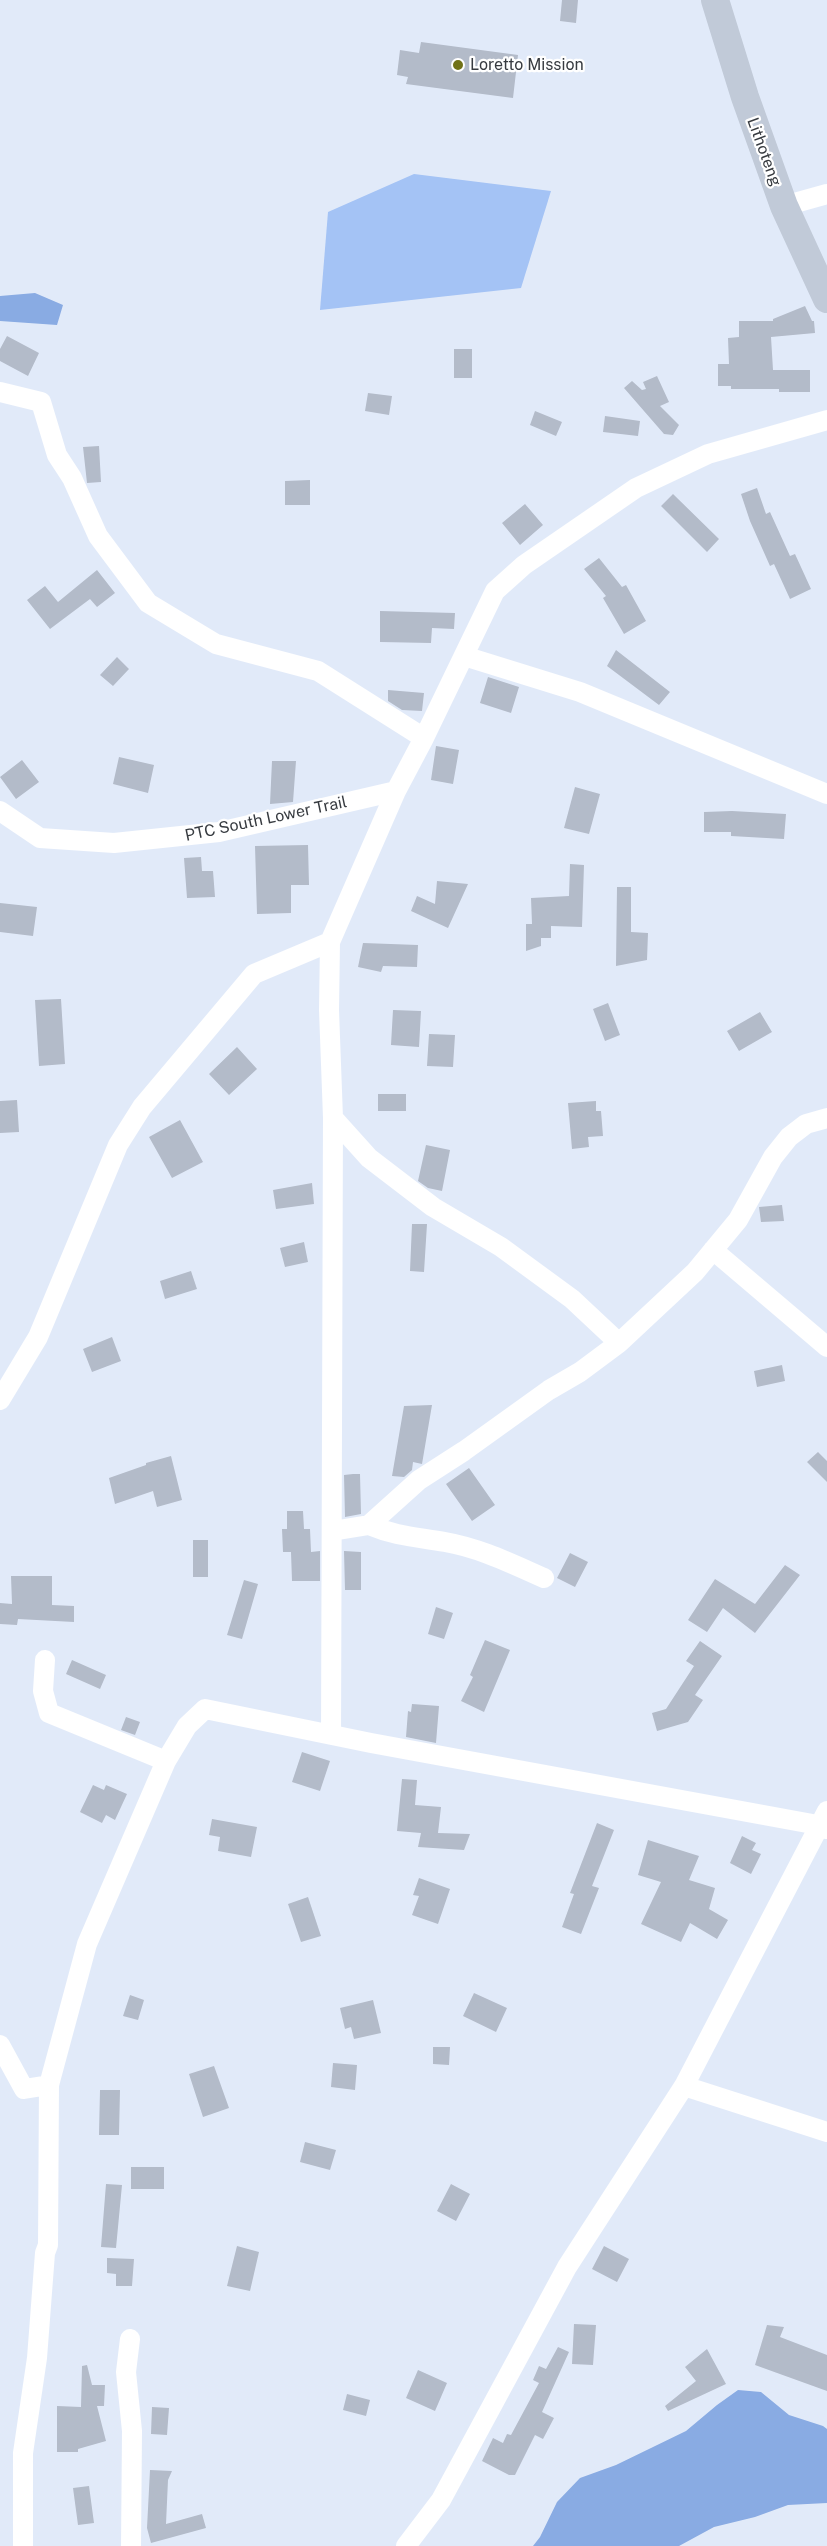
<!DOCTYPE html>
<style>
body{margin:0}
canvas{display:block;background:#e1eaf9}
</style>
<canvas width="827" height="2546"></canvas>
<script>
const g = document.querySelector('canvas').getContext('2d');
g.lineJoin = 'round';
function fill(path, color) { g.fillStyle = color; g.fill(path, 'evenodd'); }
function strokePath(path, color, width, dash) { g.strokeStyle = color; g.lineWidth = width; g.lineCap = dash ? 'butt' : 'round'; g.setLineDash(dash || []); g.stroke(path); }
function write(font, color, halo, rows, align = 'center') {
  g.font = font + ' "Public Sans",sans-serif'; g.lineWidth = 4.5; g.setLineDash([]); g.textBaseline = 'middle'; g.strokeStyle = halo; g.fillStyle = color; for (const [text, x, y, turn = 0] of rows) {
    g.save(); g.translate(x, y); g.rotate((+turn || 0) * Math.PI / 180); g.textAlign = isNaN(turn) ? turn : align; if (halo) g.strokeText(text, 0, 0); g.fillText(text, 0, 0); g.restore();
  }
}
fill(new Path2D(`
 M414,174L551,191L521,288L320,310L328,212Z`), '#a4c3f5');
fill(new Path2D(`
 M35,293L63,305L57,325L0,321V296Z
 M738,2390L761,2392L789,2415L823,2426L827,2429V2503L788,2505L755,2517L714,2527L679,2546H533L540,2537L557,2502L580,2478L616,2465L686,2431L717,2405Z`), '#89abe3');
fill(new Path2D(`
 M562,0H578L576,23L560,21Z
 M421,42L518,55L513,98L406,84L408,77L397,75L400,50L419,53Z
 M805,306L812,321H814L815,333L771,337L773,370H810V392H779V389H731V386H718V364H729L728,338L739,337V321H773V319Z
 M7,336L39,353L28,376L0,361V349Z
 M454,349H472V378H454Z
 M657,376L669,402L660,406L679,425L673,435L664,434L624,388L632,381L642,390L646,389L643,382Z
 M368,393L392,396L389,415L365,411Z
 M535,411L562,422L556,436L530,425Z
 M605,416L640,421L638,436L603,432Z
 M99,446L101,482L87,483L83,447Z
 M310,480V505H285V481Z
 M757,488L766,514L770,512L790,556L795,554L811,589L790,599L774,564L770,566L750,521L741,494Z
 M673,494L719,539L707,552L661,506Z
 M525,504L543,525L520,545L502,523Z
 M599,558L622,587L626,585L646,621L624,634L603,598L606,596L584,569Z
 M97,570L115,593L97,607L90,599L50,629L27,600L45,586L58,602Z
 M380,611L455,613L454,629L432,628L431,643L380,642Z
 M616,650L670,692L659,705L607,666Z
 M117,657L129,669L113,686L100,675Z
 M488,677L519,687L511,713L480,703Z
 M388,690L424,693L422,711L402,710L388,701Z
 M436,746L459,750L453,784L431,780Z
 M119,757L154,765L148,793L113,784Z
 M22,760L39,782L16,799L0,777Z
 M272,761H296L293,802L270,804Z
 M575,787L600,794L589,834L564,828Z
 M732,811L786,814L784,839L731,836V832H704V812Z
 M308,845L309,885H291V913L257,914L255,846Z
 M201,857L202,871H213L215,897L187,898L184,858Z
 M570,864L584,865L582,927L551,926V938H541V946L526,951V924H532L531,898L569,896Z
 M437,881L468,884L448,928L411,911L417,896L435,904Z
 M617,887H631V932L648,933L647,960L616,966Z
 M0,903L37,907L33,936L0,932Z
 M363,943L418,945L417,967L383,966L381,972L358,967Z
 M61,999L65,1064L39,1066L35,1000Z
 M608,1003L620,1035L605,1041L593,1009Z
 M393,1010L421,1011L419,1047L391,1045Z
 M760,1012L772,1032L739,1051L727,1031Z
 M429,1034L455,1035L453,1067L427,1066Z
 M237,1047L257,1069L229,1095L209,1074Z
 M378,1094H406V1111H378Z
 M17,1100L19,1132L0,1133V1101Z
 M596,1101V1111H601L603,1136L588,1137L589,1147L572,1149L568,1103Z
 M180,1120L203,1162L172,1178L149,1137Z
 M426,1145L450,1150L442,1191L428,1188L418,1181Z
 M312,1183L314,1204L276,1209L273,1190Z
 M782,1205L784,1221L761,1222L759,1207Z
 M412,1224H427L424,1272L410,1271Z
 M304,1242L308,1262L285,1267L280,1248Z
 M191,1271L197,1289L165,1299L160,1281Z
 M112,1337L121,1361L92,1372L83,1349Z
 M782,1365L785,1381L757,1387L754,1371Z
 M432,1405L422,1464L413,1462L412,1470L404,1477L392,1476L404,1406Z
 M818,1452L827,1461V1482L807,1462Z
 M171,1456L182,1500L157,1507L153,1491L115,1504L109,1478L146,1465V1463Z
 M469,1468L495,1505L472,1521L446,1484Z
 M353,1474H360L361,1514L345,1517L344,1475Z
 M287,1511H303L304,1529H310L311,1552L320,1551V1581H292L291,1552H283L282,1529H287Z
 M193,1540H208V1577H193Z
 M344,1551L361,1552V1590H345Z
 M570,1553L588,1562L575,1587L557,1578Z
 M785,1565L800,1575L755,1633L723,1608L707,1632L688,1620L715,1579L755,1604Z
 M11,1576H52V1605L74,1606V1622L18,1619L17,1625L0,1624V1603L12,1604Z
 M244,1580L258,1584L242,1639L227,1635Z
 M436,1607L453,1613L444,1639L428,1634Z
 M485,1640L510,1650L484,1712L461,1701L473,1677L470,1675Z
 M700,1641L722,1656L695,1695L703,1700L688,1722L657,1731L652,1713L666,1709L694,1666L686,1661Z
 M72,1660L106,1675L100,1689L66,1674Z
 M412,1704L439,1706L436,1743L406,1737L408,1711L411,1712Z
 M126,1717L140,1722L135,1735L121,1730Z
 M302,1752L330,1761L320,1791L292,1782Z
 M402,1779L417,1780L415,1805L441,1807L438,1833L470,1834L464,1850L418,1847L421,1833L397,1831Z
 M93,1785L104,1790L106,1785L127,1794L115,1820L106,1815L102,1823L80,1812Z
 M212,1819L257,1827L251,1857L218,1851L220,1837L209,1835Z
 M597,1823L614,1830L592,1886L599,1888L581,1934L562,1927L574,1894L570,1893Z
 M742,1836L756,1843L752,1850L761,1854L751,1874L730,1863Z
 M648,1840L699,1856L689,1880L715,1888L709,1909L728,1920L717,1939L690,1923L681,1942L641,1924L661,1882L638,1875Z
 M419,1878L450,1889L438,1924L412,1915L419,1896L413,1895Z
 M308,1897L321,1936L301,1942L288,1904Z
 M474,1993L507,2008L496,2032L463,2016Z
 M130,1995L144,2000L138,2020L123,2016Z
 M373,2000L381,2033L354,2039L351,2027L345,2029L340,2008Z
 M433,2047H450L449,2065L433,2064Z
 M333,2063L357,2065L355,2090L331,2087Z
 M214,2066L229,2108L203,2117L189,2074Z
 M100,2090H120L119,2135H99Z
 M305,2142L336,2150L330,2170L300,2162Z
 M131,2167H164V2189H131Z
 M106,2184L122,2185L116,2248L101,2247Z
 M451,2184L470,2194L456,2221L437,2211Z
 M237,2246L259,2252L250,2291L227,2286Z
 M604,2246L629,2259L617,2282L592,2269Z
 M107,2258L134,2259L132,2286H116V2274L107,2273Z
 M574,2324L596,2325L593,2365L572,2364Z
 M767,2325L784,2327L780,2337L827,2355V2391L755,2365Z
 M558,2347L569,2352L542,2412L554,2418L543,2439L535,2435L515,2475H509L482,2461L493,2438L503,2443L507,2434L511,2435L539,2383L533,2380L539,2366L546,2369Z
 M707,2349L726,2384L668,2411L665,2406L696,2381L685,2367Z
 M87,2365L92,2385H105L104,2406H97L106,2441L78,2449V2452H57V2406L81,2407L82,2366Z
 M418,2370L447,2383L435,2411L406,2398Z
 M347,2394L370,2400L366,2416L343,2410Z
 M152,2407L169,2408L167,2435L151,2434Z
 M150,2470L172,2471L168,2480L166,2524L202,2514L206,2528L151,2543L147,2528Z
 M89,2486L94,2523L78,2525L73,2488Z`), '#b3bbc9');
strokePath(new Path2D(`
 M784,206L827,194
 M0,392L41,402L57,455L72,478L98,536L148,603L216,644L318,671L424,738
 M464,656L580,692L827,794
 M0,811L40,838L114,843L219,832L396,791
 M333,1118L369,1158L433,1207L501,1247L572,1299L619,1343
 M713,1250L827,1347
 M0,1400L38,1337L118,1145L142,1107L254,974L330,942
 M369,1525C395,1536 417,1537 445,1542C480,1548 512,1564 544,1578
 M332,1531L369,1525L419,1480L464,1451L549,1390L580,1372L619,1343L695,1272L738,1220L773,1157L789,1137L806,1124L827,1118
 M45,1660L43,1691L49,1713L166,1761
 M331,1735L333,1118L329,1010L330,942L396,791L424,738L495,591L524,565L636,488L708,454L827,420
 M0,2045L24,2089L49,2085
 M684,2086L827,2132
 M130,2339L126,2372L132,2431L131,2546
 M23,2546V2453L37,2358L45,2253L48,2245L49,2085L87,1944L166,1761L187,1726L205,1709L371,1743L818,1825L827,1829
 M406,2546L441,2500L567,2267L684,2086L827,1811`), '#fff', 20);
strokePath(new Path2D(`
 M715,0L745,97L784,206L827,299`), '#c1cad8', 28);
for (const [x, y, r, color] of [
 [458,65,6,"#717217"]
]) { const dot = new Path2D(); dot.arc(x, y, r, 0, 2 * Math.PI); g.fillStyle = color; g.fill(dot); strokePath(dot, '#fff', 2); }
write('16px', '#373b40', '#fff', [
 ["Loretto Mission",470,65]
], 'left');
write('16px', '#373b40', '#fff', [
 ["Lithoteng",764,152,70],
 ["PTC South Lower Trail",266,819,-12]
]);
</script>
